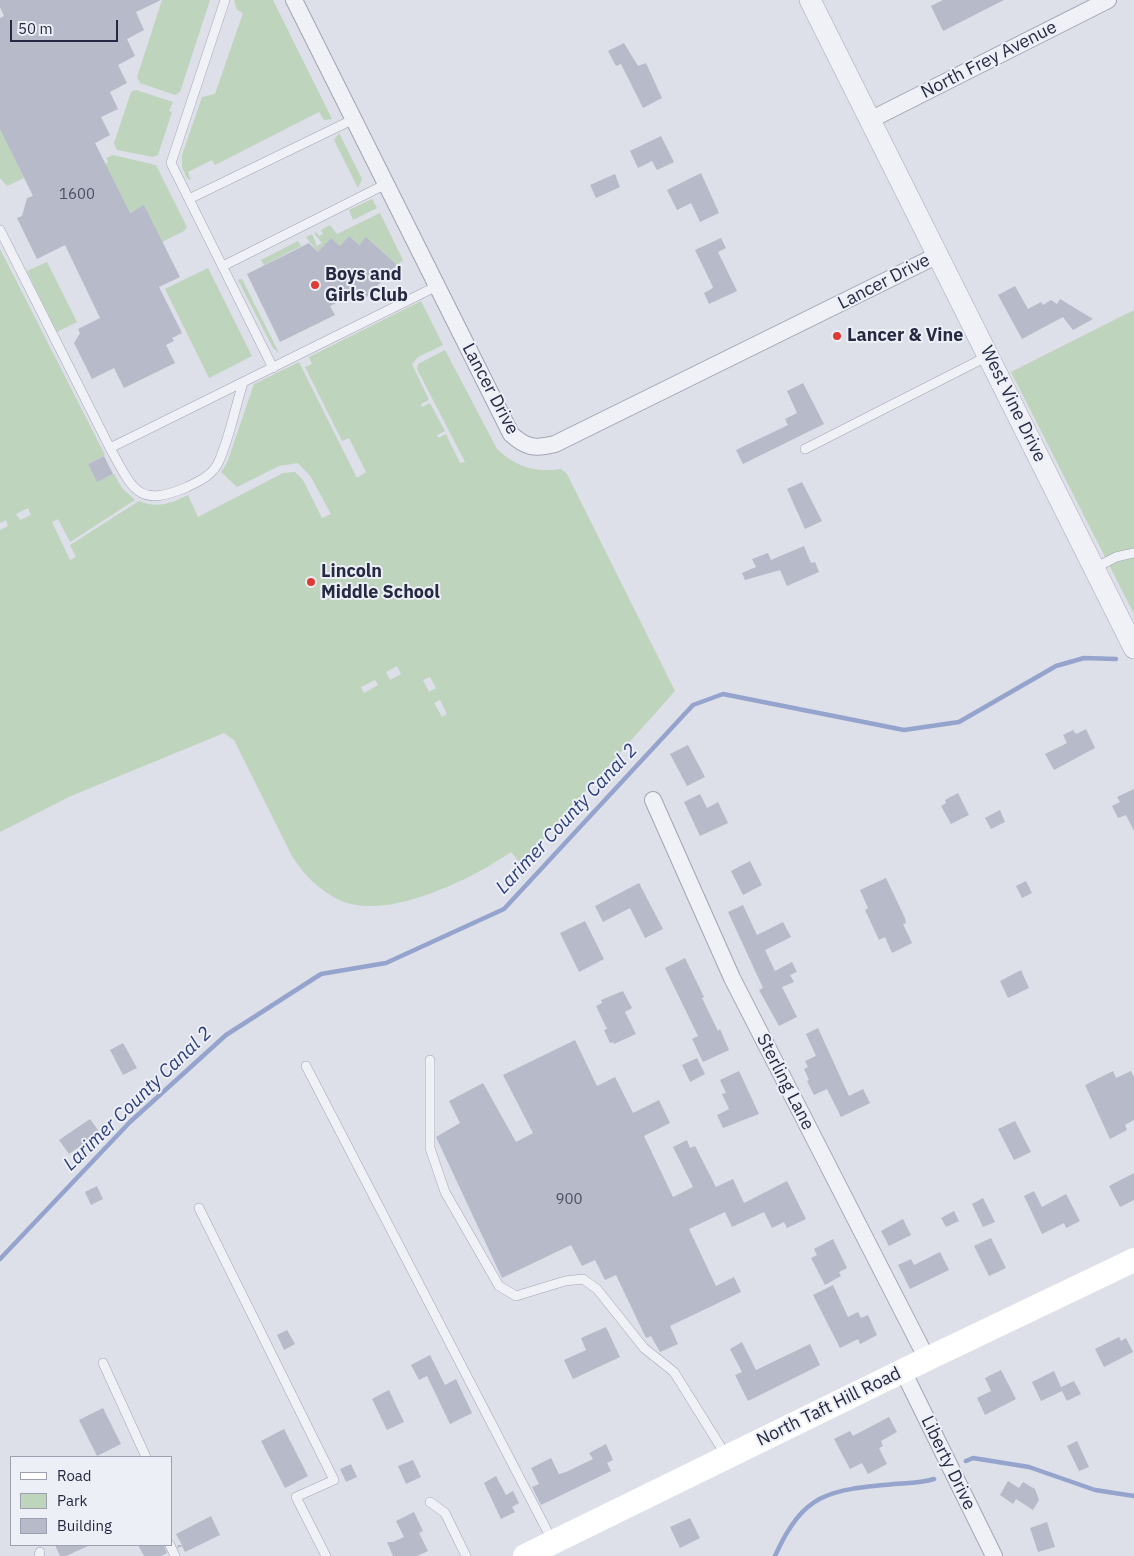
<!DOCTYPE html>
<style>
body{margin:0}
#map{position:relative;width:1134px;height:1556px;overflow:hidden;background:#dddfe9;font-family:"IBM Plex Sans",sans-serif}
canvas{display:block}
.legend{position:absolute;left:10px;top:1456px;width:162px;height:90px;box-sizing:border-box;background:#edeff6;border:1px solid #9da0ae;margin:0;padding:6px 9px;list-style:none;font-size:15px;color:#252941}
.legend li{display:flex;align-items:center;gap:10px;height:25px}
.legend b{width:25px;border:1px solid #9da0ae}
.scale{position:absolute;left:10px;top:20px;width:108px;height:22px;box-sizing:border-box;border:2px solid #252941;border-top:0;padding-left:6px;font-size:15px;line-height:18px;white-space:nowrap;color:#252941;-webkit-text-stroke:4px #edeff6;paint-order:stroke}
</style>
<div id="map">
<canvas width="1134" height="1556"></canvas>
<ul class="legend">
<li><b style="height:6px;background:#fff"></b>Road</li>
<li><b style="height:14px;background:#bed4bd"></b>Park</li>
<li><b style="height:14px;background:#b7bac9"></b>Building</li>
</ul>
<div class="scale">50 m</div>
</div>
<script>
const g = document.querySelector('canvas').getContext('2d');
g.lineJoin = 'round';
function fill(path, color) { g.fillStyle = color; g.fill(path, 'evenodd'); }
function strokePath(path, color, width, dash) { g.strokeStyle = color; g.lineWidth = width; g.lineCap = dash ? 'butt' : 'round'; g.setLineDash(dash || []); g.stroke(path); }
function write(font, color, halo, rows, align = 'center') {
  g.font = font + ' "IBM Plex Sans",sans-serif'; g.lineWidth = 4; g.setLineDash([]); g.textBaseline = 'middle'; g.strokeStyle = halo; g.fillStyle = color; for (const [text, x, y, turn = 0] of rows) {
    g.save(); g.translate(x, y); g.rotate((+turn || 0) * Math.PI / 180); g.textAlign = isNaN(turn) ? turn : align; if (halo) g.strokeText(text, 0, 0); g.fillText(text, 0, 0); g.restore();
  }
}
fill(new Path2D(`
 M162,0H210L180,92L175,95L140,83L137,77Z
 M234,0H273L332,119L324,120L319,112L215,165L212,160L188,172L191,180L187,178L182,167V155L202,97L215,94L243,13L237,10Z
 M136,90L173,102L169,111L172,112L158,155L153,157L117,150L114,143L131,92Z
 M0,129L18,157L15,159L24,178L7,186L0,178Z
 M339,133L362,179L358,188L334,140Z
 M113,155L156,165L187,227L184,231L162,242L144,206L127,214L105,164L108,162L106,158Z
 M372,199L377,208L353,220L349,210Z
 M380,213L403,260L397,265L366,237L359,245L349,236L340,246L331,238L318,252L306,237L312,234L317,246L322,243L314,233L316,232L319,236L323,234L321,230L330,225L337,234Z
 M298,241L301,246L264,265L261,260Z
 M0,249L105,455L88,464L97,481L114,474L122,488L135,500L70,542L58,519L52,522L70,560L76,557L70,545L139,501C157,509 172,503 188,495L198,517L283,473L295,472L303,480L322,518L331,514L311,477L298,463L279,466L237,487L221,472L227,463L254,384L299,362L357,478L366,472L349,438L342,441L305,367L312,364L309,357L421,301L443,345L418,357L412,364L429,400L421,404L422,407L430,403L445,431L437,435L438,438L446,434L460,463L465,462L417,369L418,364L445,350L497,449C516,467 535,473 561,469L567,474L675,691L521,864L511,852C472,879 386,922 339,900C319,890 304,875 292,856L234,740L224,733L71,796L0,832V530L8,526L6,520L0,523ZM28,508L31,515L20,520L16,514ZM397,666L401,674L390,680L386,672ZM430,677L436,688L429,692L423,680ZM375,680L378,685L364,693L361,687ZM440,700L447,714L442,717L434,703Z
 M47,262L77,322L57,332L27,271Z
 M208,268L252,356L209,378L165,289Z
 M242,279L279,353L273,348L238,280Z
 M1134,310V614L1011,372Z`), '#bed4bd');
strokePath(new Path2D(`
 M0,1259L130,1122L226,1035L321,974L386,963L504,909L693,705L723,694L904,730L959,722L1056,666L1084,658L1116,659
 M966,1461L973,1458L1029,1467L1095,1490L1134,1496
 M775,1556C804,1492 829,1490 895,1484C908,1483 921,1483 934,1479`), '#94a4cd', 4.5);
fill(new Path2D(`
 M0,0H161L136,12L144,30L127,39L135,56L118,65L127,83L110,92L118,109L101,117L110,135L95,143L130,213L144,205L180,277L159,287L182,333L172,338L174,341L166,345L175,363L124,388L114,368L92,379L74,343L80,333L78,329L100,318L65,245L37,259L17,218L22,216L27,198L33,196L0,129V18L4,16L0,7Z
 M943,0H1004L943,31L931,6Z
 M624,43L638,66L646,63L662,98L643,108L621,64L616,66L608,51Z
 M661,136L674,162L657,170L652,161L638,168L630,151Z
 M701,173L719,213L700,222L691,203L677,210L667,190Z
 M615,174L620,187L596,198L590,185Z
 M349,236L359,245L366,237L397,265L361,303L353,295L330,306L335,315L280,342L247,274L309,243L318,252L331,238L340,246Z
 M721,238L726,248L718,252L737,291L709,304L704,293L713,288L712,285L695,250Z
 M1015,286L1028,309L1041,302L1043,305L1051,300L1057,304L1060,299L1093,319L1073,330L1063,317L1022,339L998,295Z
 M803,383L824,424L743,464L736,450L788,425L785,419L797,413L787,391Z
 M104,456L113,474L97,482L88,464Z
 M802,482L822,521L805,529L787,489Z
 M804,546L811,563L815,562L819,572L787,586L780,570L745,580L742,573L756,567L752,559L768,553L771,560Z
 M1086,729L1095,748L1054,770L1045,754L1067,743L1063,735L1073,730L1076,734Z
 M688,745L705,777L687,786L670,754Z
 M1134,789V831L1126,815L1118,818L1112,806L1120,802L1117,797Z
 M958,793L969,815L951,824L941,806L946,803L945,800Z
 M700,794L707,808L718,802L728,823L700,836L684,802Z
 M1000,810L1005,822L991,829L985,818Z
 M750,861L762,885L743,895L731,871Z
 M886,878L905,918L906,923L903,924L912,943L892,953L885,937L879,940L865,910L868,908L860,890Z
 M1026,881L1032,893L1022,898L1016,886Z
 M639,883L663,929L645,938L630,908L603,922L595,906Z
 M743,905L757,935L783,922L791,937L765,950L775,971L792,962L797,972L790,975L794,982L782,987L797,1017L779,1026L759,990L763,988L728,912Z
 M585,921L604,959L579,972L560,933Z
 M685,958L704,997L702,998L718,1031L720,1029L729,1050L703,1062L692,1039L698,1036L665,968Z
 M1021,970L1029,988L1008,998L1000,981Z
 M623,991L632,1008L625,1012L636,1034L614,1044L613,1042L610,1043L604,1030L607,1029L596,1006L602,1003L601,1000Z
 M818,1028L849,1096L863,1089L870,1103L841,1117L827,1089L814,1095L807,1081L809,1080L804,1069L808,1067L805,1061L816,1056L806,1034Z
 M575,1040L597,1086L615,1077L633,1113L659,1100L670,1123L644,1136L673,1197L693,1187L673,1147L687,1140L690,1148L695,1146L716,1187L733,1179L744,1203L787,1181L806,1219L787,1228L784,1222L772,1228L764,1212L732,1227L725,1212L689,1229L716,1286L734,1277L741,1292L670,1326L678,1344L660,1352L651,1336L646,1338L616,1275L605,1280L595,1260L582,1266L571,1245L502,1278L436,1137L460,1123L449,1101L483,1083L516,1142L533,1133L503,1075Z
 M123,1043L137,1068L123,1075L110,1050Z
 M697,1058L705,1074L690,1082L682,1065Z
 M739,1071L759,1114L723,1128L717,1115L729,1109L722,1094L726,1093L720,1080Z
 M1113,1071L1116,1078L1131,1071L1134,1077V1120L1125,1125L1127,1130L1110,1139L1085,1085Z
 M90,1119L100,1133L69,1154L59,1140Z
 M1015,1121L1031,1152L1014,1160L998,1129Z
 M1134,1173V1200L1120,1207L1109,1186Z
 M97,1186L103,1199L91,1205L85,1192Z
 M1034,1191L1042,1207L1066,1194L1080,1221L1066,1228L1064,1223L1042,1234L1024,1196Z
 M983,1198L995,1222L983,1227L972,1204Z
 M954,1211L959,1221L946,1227L941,1218Z
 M903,1219L911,1235L889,1246L881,1231Z
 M991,1238L1006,1268L989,1276L974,1246Z
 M833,1239L847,1268L839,1272L841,1276L825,1285L811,1258L817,1255L814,1249Z
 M940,1252L949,1270L910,1289L898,1265L911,1259L914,1265Z
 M833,1285L848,1317L858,1312L861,1318L868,1315L877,1335L860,1344L858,1339L840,1348L813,1295Z
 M606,1327L620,1357L573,1379L564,1360L586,1350L581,1338Z
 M287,1330L295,1344L284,1350L277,1335Z
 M1119,1337L1121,1341L1126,1338L1133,1352L1104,1367L1095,1349Z
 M742,1342L756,1370L810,1344L820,1365L748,1401L735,1375L742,1372L730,1349Z
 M430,1355L445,1385L456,1379L472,1413L450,1424L427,1376L419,1380L411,1365Z
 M1001,1370L1016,1399L985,1415L977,1398L991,1391L985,1378Z
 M1054,1371L1061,1387L1074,1381L1081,1394L1067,1401L1062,1391L1041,1401L1032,1382Z
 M389,1390L404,1422L387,1430L372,1399Z
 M103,1408L121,1444L97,1456L79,1420Z
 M889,1417L897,1432L881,1441L883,1446L879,1448L887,1464L868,1474L862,1463L850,1469L834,1439L850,1431L853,1436Z
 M284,1429L308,1476L285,1488L261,1441Z
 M1077,1441L1089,1467L1079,1471L1067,1446Z
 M606,1444L613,1460L607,1463L611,1471L541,1505L532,1487L539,1484L531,1468L551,1458L559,1474L566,1472L593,1459L589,1453Z
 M413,1460L421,1477L406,1484L398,1466Z
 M351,1464L357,1477L346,1482L340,1469Z
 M496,1476L506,1495L513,1491L519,1503L512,1507L515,1512L501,1519L484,1483Z
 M1008,1481L1019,1488L1023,1482L1035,1489L1039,1500L1033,1510L1016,1499L1013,1504L1000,1495Z
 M414,1512L423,1531L419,1533L428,1551L417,1556H393L387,1542H393L404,1537L396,1521Z
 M211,1516L220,1535L185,1552L182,1546L178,1548L177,1545H182L176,1534Z
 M690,1518L700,1538L680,1548L670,1527Z
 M1047,1522L1055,1547L1038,1552L1030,1528Z
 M55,1545H90L66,1556H60Z
 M138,1545H164L167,1553L161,1556H144Z`), '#b7bac9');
const service = new Path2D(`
 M225,0L171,163L273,368
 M189,199L354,119
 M0,230L110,448L437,286
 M223,266L386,184
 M110,448C133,490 138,508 187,487C200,481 214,474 219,461C230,436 235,408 243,383
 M805,449L988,356
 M1095,568L1116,557L1134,553
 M430,1060V1148L445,1192L499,1286L516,1296L565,1281L583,1279L597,1289L644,1348L674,1372L727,1457
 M306,1066L553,1542
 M199,1208L334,1480L296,1497L326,1556
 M103,1363L146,1457
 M430,1502L445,1513L466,1556
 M170,1545L175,1556
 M39,1556L40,1552`);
const minor = new Path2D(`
 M294,0L511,434C526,448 535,449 555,444L938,255
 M870,120L1108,0
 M653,800L732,978L927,1359
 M903,1371L994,1556`);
const tertiary = new Path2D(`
 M810,0L1134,648`);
strokePath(service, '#a2a5b3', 10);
strokePath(minor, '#a2a5b3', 18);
strokePath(tertiary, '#a2a5b3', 22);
strokePath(service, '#f0f1f7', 9);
strokePath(minor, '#f0f1f7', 16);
strokePath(tertiary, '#f0f1f7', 21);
strokePath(new Path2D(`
 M525,1556L927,1359L1134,1260`), '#fff', 24);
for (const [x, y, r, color] of [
 [315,285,5,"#dd3b33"],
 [837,336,5,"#dd3b33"],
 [311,582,5,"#dd3b33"]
]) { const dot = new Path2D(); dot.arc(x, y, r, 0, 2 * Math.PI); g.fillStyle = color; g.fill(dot); strokePath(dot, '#edeff6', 2); }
write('15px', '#4a4d63', null, [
 ["1600",77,195],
 ["900",569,1200]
]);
write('18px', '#252941', '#edeff6', [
 ["North Frey Avenue",989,60,-27],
 ["Lancer Drive",884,282,-27],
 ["Lancer Drive",490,389,62],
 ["West Vine Drive",1013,404,64],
 ["Sterling Lane",785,1082,63],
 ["North Taft Hill Road",829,1407,-26],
 ["Liberty Drive",948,1463,64]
]);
write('bold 18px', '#252941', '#edeff6', [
 ["Boys and",325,275],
 ["Girls Club",325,296],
 ["Lancer & Vine",847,336],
 ["Lincoln",321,572],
 ["Middle School",321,593]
], 'left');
write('italic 19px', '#2b3e79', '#edeff6', [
 ["Larimer County Canal 2",567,819,-47],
 ["Larimer County Canal 2",138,1099,-44]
]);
</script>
